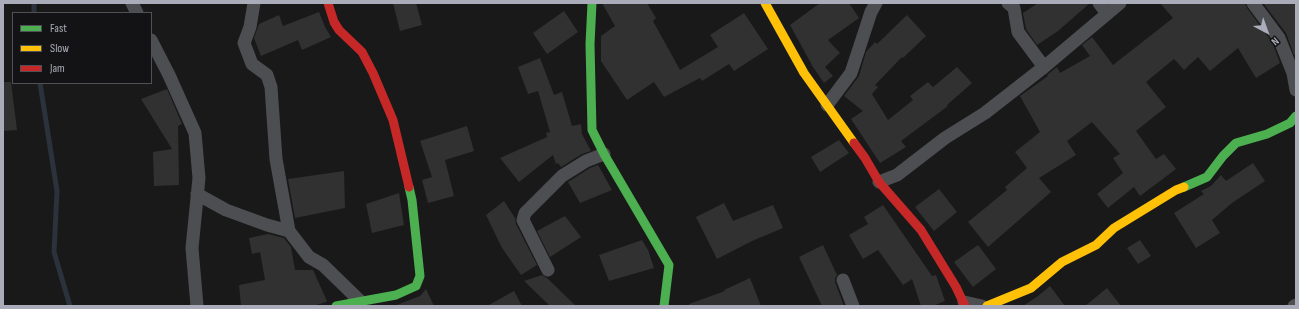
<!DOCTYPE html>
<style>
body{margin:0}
#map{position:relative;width:1299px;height:309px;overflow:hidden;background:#191919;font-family:"Sofia Sans Condensed",sans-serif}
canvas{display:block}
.frame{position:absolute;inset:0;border:4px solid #aaadb9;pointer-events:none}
.legend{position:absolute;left:12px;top:12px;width:140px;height:72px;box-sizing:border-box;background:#131315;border:1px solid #4f5157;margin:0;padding:5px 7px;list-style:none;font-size:12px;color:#aaadb9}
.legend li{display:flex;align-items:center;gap:8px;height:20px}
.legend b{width:20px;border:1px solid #4f5157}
.north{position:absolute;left:1247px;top:12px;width:40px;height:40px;-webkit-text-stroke:3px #131315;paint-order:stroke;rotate:139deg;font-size:11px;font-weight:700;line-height:16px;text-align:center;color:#aaadb9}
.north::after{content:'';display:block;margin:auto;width:14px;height:18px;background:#aaadb9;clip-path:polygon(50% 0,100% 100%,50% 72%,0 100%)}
</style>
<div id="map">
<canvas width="1299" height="309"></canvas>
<div class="frame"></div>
<ul class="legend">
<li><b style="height:5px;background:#4caf50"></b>Fast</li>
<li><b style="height:5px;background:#ffc107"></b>Slow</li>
<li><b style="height:5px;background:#c62828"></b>Jam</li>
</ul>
<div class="north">N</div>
</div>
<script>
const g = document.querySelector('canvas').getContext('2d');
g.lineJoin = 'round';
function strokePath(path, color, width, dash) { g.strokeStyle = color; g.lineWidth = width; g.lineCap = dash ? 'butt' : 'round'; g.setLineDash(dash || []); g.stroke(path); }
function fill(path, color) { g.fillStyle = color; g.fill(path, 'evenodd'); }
strokePath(new Path2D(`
 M34,13V3
 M40,83L57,191L54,252L70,306`), '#2b323b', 5);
fill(new Path2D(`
 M393,3H416L422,25L400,31Z
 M602,3H647L656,18L653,21L680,70L718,47L710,35L744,13L768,49L734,71L729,64L702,81L700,78L664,97L654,82L627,100L601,61V36L615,26Z
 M820,3H849L859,18L828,40L840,53L825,67L833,76L824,83L813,67L790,25Z
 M1038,3H1090L1058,31L1037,45L1026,29L1023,13Z
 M1160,3H1245L1247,8L1272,42L1280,63L1256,78L1238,48L1210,71L1198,57L1184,70L1174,59L1146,82L1166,107L1136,131L1156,159L1164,154L1176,169L1140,196L1134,187L1108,208L1097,194L1123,173L1113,158L1120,154L1092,122L1067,141L1076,155L1039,178L1051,192L988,247L968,222L1007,190L1005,187L1027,168L1015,152L1040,132L1020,96L1048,76L1047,75L1057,67L1060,73L1090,56L1082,45L1092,37L1113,65L1173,18Z
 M1263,3H1293L1296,7V54L1294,55L1286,33Z
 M564,11L578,32L547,54L533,33Z
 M319,12L325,27L331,37L302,50L298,40L261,56L254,38L259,24L279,15L283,26Z
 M907,15L926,36L903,58L902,57L875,85L878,87L872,94L888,120L913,100L910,96L928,82L933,87L957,67L972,83L947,105L948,106L901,141L906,147L880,163L851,119L863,111L844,96L859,76L866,52L875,42L877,44Z
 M540,58L554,95L562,92L572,126L581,124L582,134L591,151L582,154L561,167L558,163L556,164L553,155L519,182L500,158L547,137L546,133L550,132L538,91L528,94L518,67Z
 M3,82H11L17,130L3,131Z
 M167,89L182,124L178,126L179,185L154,186L153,152L172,149L141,99Z
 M467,126L474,151L445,160L454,196L428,203L422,180L432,177L420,141Z
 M839,140L849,153L820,172L811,157Z
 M1253,163L1265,181L1232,203L1212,220L1220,233L1196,248L1174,213L1204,194L1201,191L1211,186L1221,175L1226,181Z
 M598,165L612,190L580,203L568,182L590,168Z
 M344,171L345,208L295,218L288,179Z
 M939,189L957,212L934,231L915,207Z
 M399,193L404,225L372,233L366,204Z
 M504,201L515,218L516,224L537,265L521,275L502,248L486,215Z
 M724,203L733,221L773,205L783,228L752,241L717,259L696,217Z
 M883,205L932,276L936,275L945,301L933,306H921L912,279L903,285L878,250L863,259L849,235L868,224L864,217Z
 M565,216L581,237L550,257L537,231Z
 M268,234L284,238L291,247L295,270H313L327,301L326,302L313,306H241L239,285L265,280L260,252L252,254L249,238Z
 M642,240L648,250L654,268L609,281L599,255Z
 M1140,240L1151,256L1138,264L1127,248Z
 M823,245L837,275L835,278V282L844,306H822L799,257Z
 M978,245L996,269L973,287L954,262Z
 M542,275L547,278L576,306H550L524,281Z
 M750,278L761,306H689V304L725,291L724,290Z
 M1050,286L1065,306H1023L1038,296Z
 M1107,288L1121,306H1085Z
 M426,289L434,306H394L420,296Z
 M514,291L522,306H487Z`), '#313131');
strokePath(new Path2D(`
 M132,3L137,13
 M254,3L250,27L244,43L252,64L267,75L271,87L276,159L289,231
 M1008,3L1014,8L1018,32L1044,67
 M1099,3L1107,14
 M1253,3L1279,38L1293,73L1296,90
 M151,40L169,75L195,133L199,178L192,248L197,306
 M827,105L851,73L871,12L876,3
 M879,182L897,175L945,138L985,113L1044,67L1120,3
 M197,194L226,210L267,225L289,231L309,257L323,265L360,301
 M548,270L523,220L525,213L562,176L586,161L604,154
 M843,280L853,306
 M964,302L982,306
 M1294,306L1296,305`), '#4d4e52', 13);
strokePath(new Path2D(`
 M592,3L590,44L592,130L604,154L669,265L664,306
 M1184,187L1207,177L1223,156L1236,143L1267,134L1290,123L1296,116
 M336,306L396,295L416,286L420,276L412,200L409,187`), '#4caf50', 9);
strokePath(new Path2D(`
 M765,3L804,73L854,143
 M987,306L1031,288L1062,262L1096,245L1114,228L1176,190L1184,187`), '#ffc107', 9);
strokePath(new Path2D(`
 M328,3L334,22L339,30L362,52L373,73L393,120L409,187
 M854,143L865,158L879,182L921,230L956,287L965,306`), '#c62828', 9);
</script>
